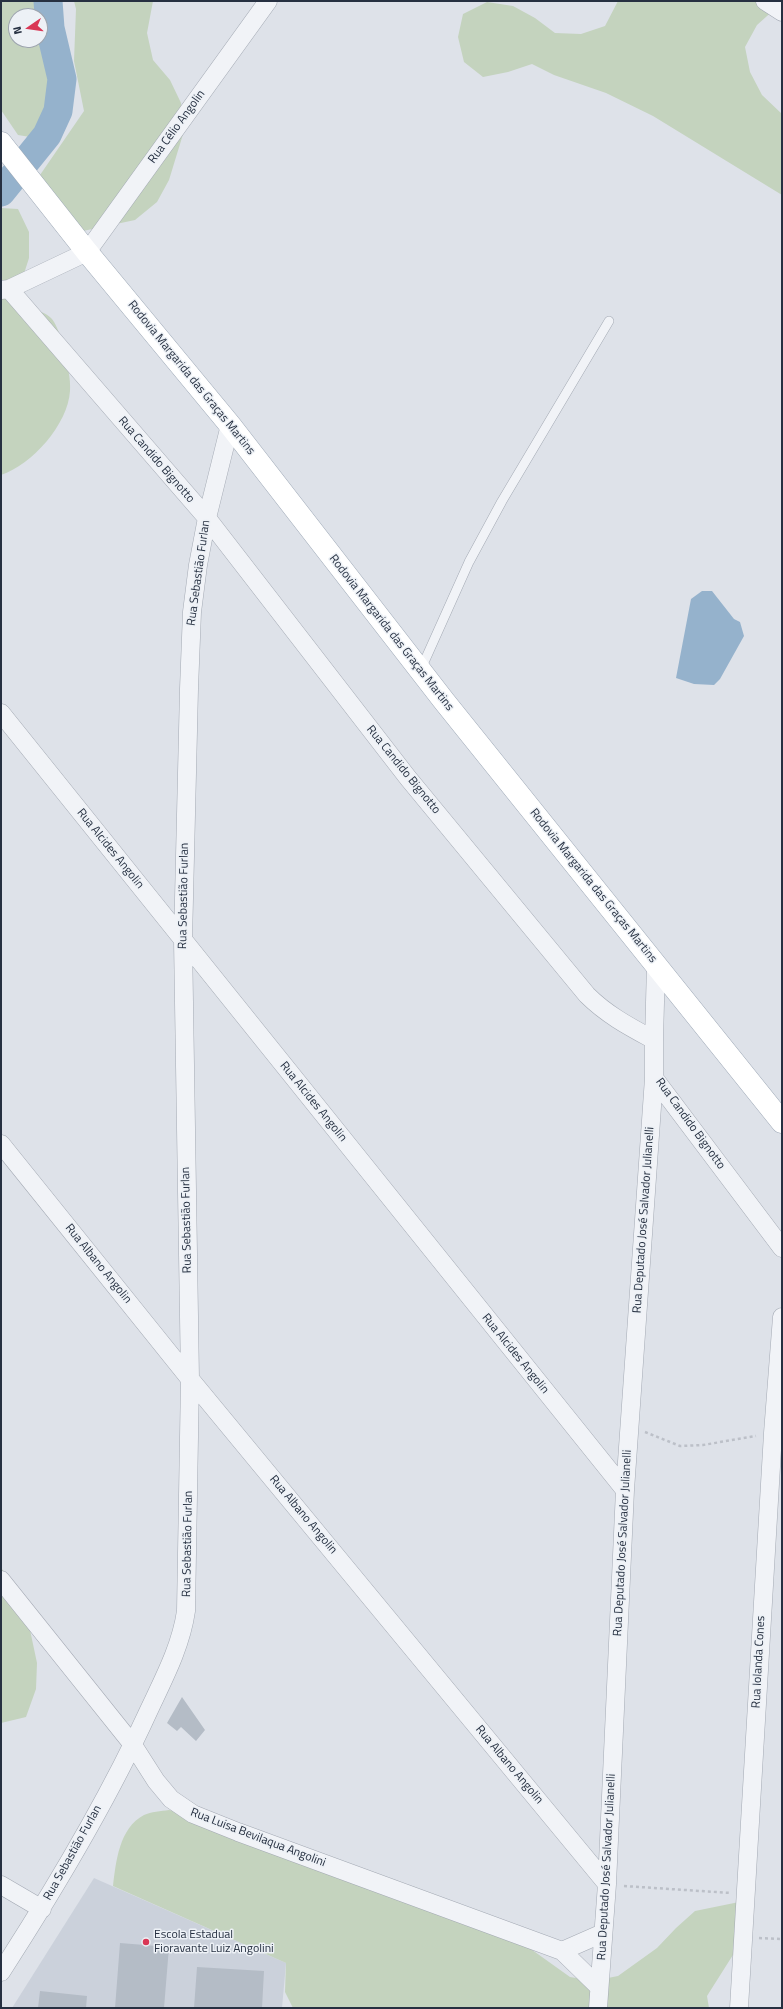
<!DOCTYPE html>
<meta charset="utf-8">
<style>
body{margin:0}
#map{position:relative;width:783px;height:2009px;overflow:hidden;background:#dee2e9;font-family:"Titillium Web",sans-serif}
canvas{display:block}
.frame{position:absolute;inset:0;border:2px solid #263041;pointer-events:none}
.north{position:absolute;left:8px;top:8px;width:40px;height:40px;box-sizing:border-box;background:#edf1f6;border:1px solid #9da4ae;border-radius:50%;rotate:257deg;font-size:11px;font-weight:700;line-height:16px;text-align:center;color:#263041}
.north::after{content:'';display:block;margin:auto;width:14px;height:18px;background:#d93755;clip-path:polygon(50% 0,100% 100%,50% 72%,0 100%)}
</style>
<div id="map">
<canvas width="783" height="2009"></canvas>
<div class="frame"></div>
<div class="north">N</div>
</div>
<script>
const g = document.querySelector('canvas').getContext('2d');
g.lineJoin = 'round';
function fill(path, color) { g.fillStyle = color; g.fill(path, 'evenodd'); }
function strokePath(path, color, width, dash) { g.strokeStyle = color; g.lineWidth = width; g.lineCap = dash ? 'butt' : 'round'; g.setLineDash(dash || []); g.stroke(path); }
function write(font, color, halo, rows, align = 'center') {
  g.font = font + ' "Titillium Web",sans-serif'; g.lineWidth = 3; g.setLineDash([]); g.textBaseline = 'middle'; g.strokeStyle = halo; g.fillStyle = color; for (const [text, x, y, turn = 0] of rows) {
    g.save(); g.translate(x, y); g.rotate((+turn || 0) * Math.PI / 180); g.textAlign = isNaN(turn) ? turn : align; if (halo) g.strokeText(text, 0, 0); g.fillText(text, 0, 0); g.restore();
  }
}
fill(new Path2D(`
 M94,1878L286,1963L282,2008H12Z`), '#cbd1db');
fill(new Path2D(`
 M1,1H38L39,16H16V40H40V24L61,122L42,139L18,135L1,110Z
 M74,1H153L147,33L153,60L170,80L181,103L184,131L169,180L157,202L135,220L64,235L40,175L84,111L74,61L76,9Z
 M618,1H775L776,8L757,25L745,47L750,72L762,95L782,114V195L653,116L606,93L554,75L532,64L508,72L483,77L464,62L458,37L463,14L487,2L513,6L535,18L555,33L581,34L605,26Z
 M1,208L18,209L29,232V258L21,283L29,307C36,310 46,313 51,318C57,324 63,343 65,352C67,364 71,379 70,391C68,424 32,465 1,475Z
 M1,1568L18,1587L26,1611L37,1663L36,1689L26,1717L1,1723Z
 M169,1810L192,1815L387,1880L415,1887L528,1947L570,1977L593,1981L618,1976L657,1948L676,1928L695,1911L744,1901L750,1928L707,1996L709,2008H293L285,1992L286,1963L113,1886C116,1862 119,1828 144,1815C151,1812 161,1811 169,1810Z`), '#c4d3be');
fill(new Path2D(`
 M702,591H712L734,619L740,622L744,636L720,679L714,685L694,684L676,678L691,599Z`), '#95b2cc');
strokePath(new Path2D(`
 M1,192L47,135L58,111L62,79L50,28L48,1`), '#95b2cc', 29);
fill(new Path2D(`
 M182,1697L205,1730L196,1741L181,1727L177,1731L167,1723Z
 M120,1943L169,1947L164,2008H115Z
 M197,1967L264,1971L262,2008H194Z
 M40,1991L87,1996L86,2008H38Z`), '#b4bcc6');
const lane = new Path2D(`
 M421,669L469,562L502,501L609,321`);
const street = new Path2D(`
 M765,1L782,12
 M9,289L207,518L408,778L587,995C607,1015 630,1027 654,1040V1078L625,1490L607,1884L598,2008
 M1,290L9,289L87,252L268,1
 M1,713L625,1490
 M654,1040L656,965
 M654,1078L782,1248
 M1,1144L190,1379L607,1884
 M1,1580L133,1745L156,1781L171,1799L193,1814L238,1832L562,1951L599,1987
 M1,1885L42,1909
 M562,1951L603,1933
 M1,1972C54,1890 108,1800 149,1710C164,1678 181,1646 186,1611L190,1379L183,940L189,689L192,612L198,565L207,518L230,425
 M739,2008L773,1433L782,1317`);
const primary = new Path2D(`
 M1,143L87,252L230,425L444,701L782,1122`);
strokePath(lane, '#a3a9b3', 10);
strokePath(street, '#a3a9b3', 19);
strokePath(primary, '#9ca7b5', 23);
strokePath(new Path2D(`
 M645,1432L680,1446L703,1445L756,1436
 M624,1886L731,1893
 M759,1938L782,1939`), '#bcc0c8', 2.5, [3, 3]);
strokePath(lane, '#f1f3f7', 9);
strokePath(street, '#f1f3f7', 18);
strokePath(primary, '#fff', 22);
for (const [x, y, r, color] of [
 [146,1942,4,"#d93755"]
]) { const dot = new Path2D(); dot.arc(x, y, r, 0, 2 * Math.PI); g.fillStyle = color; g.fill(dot); strokePath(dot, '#edf1f6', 1.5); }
write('12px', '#263041', '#edf1f6', [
 ["Rua Célio Angolin",177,127,-54],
 ["Rodovia Margarida das Graças Martins",191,378,51],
 ["Rua Candido Bignotto",156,460,49],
 ["Rua Sebastião Furlan",199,573,-82],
 ["Rodovia Margarida das Graças Martins",391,633,52],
 ["Rua Candido Bignotto",403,770,51],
 ["Rua Alcides Angolin",110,849,51],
 ["Rodovia Margarida das Graças Martins",593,886,51],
 ["Rua Sebastião Furlan",184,896,-89],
 ["Rua Alcides Angolin",313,1102,51],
 ["Rua Candido Bignotto",690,1124,54],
 ["Rua Sebastião Furlan",187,1220,-91],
 ["Rua Deputado José Salvador Julianelli",644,1220,-86],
 ["Rua Albano Angolin",98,1264,51],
 ["Rua Alcides Angolin",515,1354,51],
 ["Rua Albano Angolin",303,1515,50],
 ["Rua Deputado José Salvador Julianelli",623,1543,-87],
 ["Rua Sebastião Furlan",188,1544,-89],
 ["Rua Iolanda Cones",759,1662,-87],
 ["Rua Albano Angolin",509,1765,50],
 ["Rua Luisa Bevilaqua Angolini",258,1838,21],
 ["Rua Sebastião Furlan",73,1853,-61],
 ["Rua Deputado José Salvador Julianelli",607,1867,-87]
]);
write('12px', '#263041', '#edf1f6', [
 ["Escola Estadual",154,1935],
 ["Fioravante Luiz Angolini",154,1949]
], 'left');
</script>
